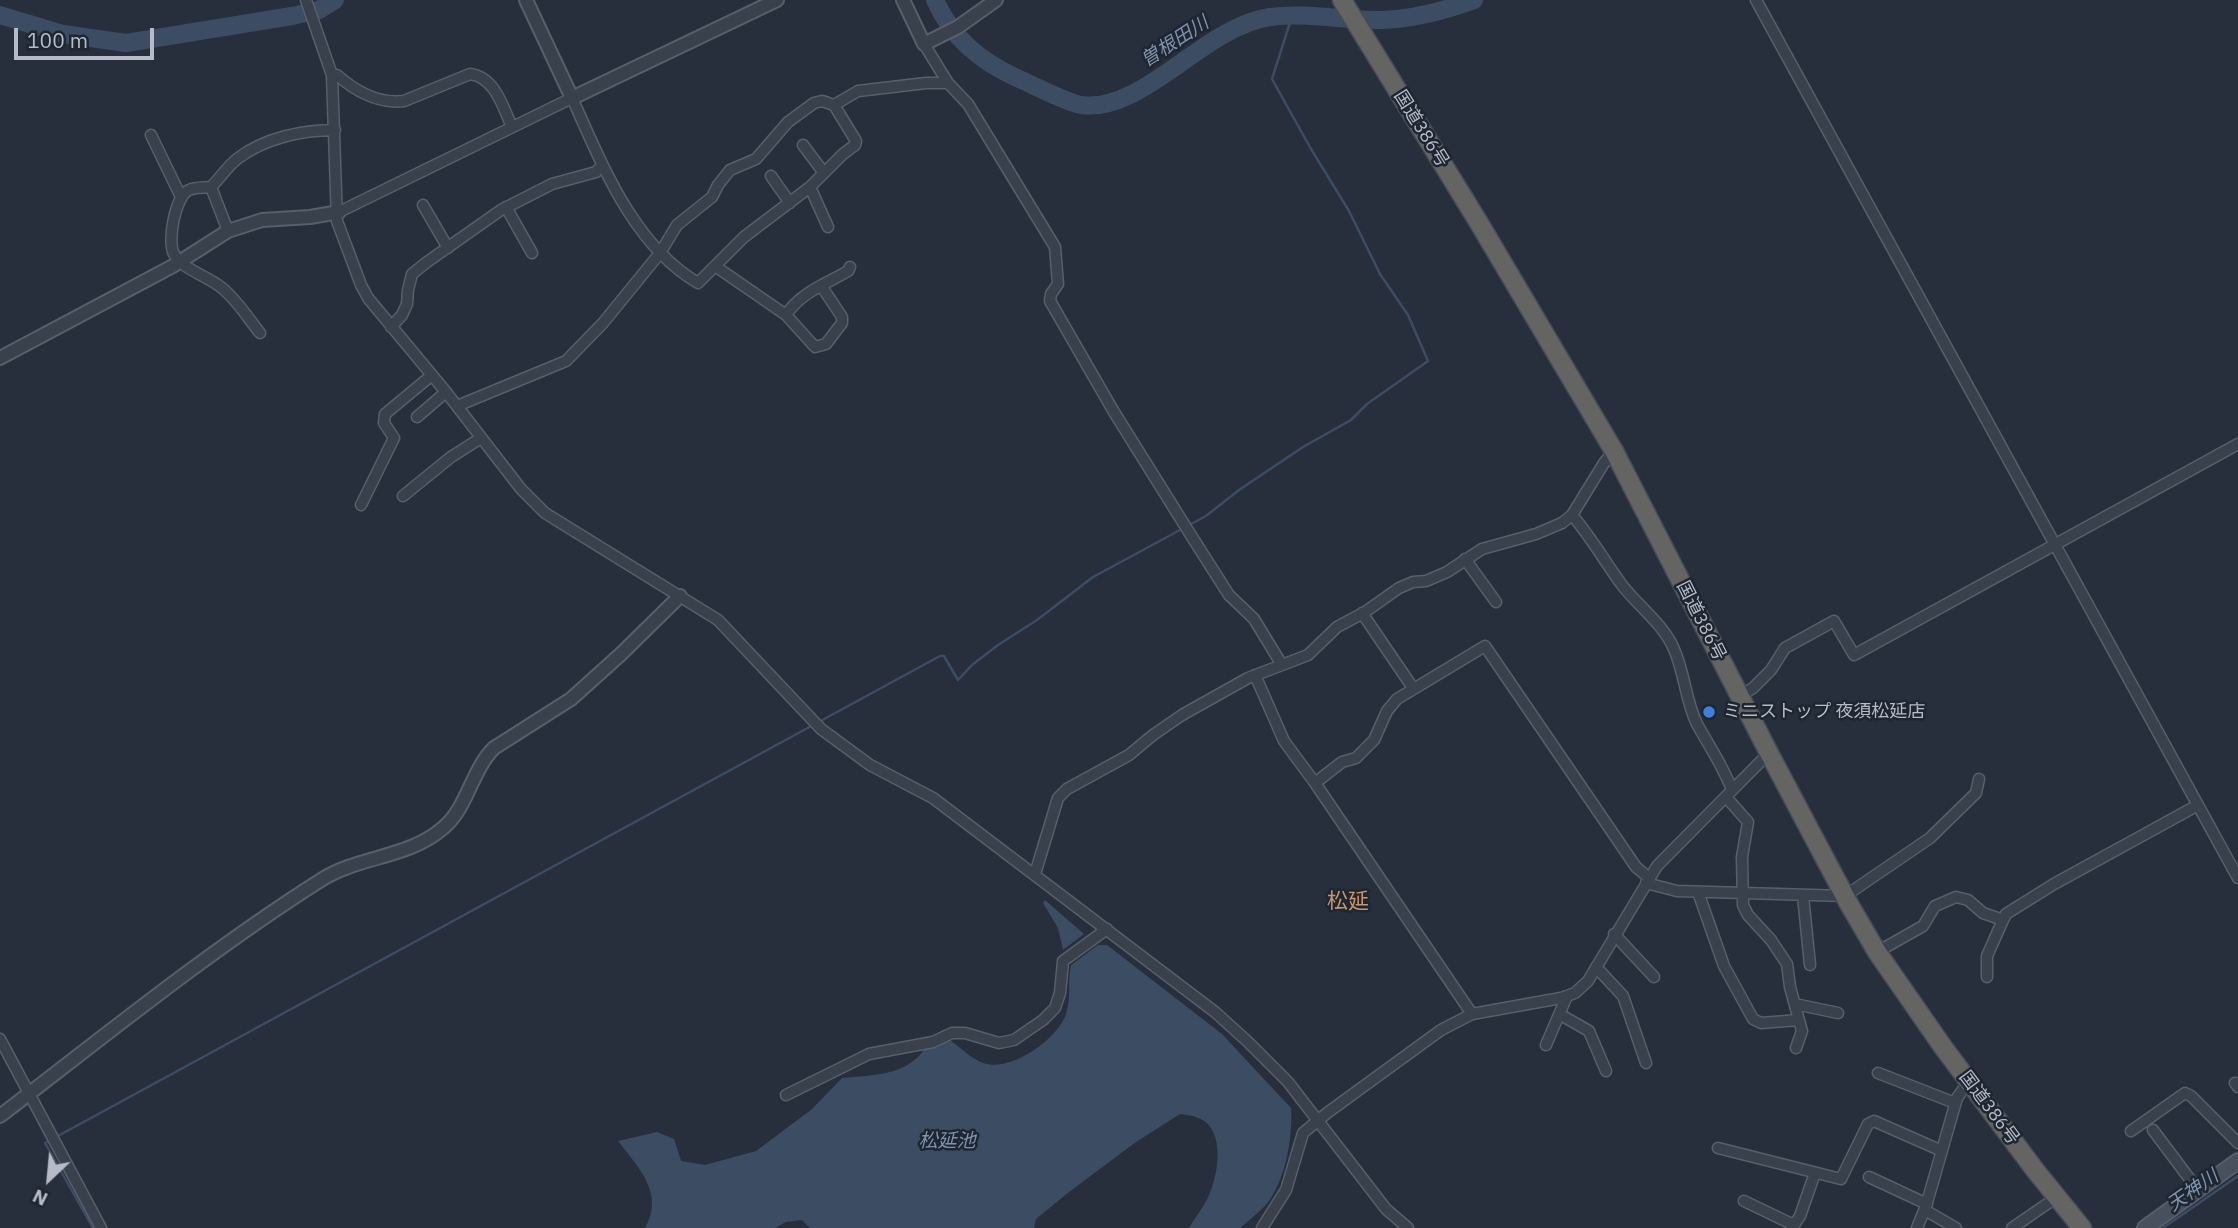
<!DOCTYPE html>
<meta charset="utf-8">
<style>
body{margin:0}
#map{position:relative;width:2238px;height:1228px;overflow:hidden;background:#262f3b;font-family:"IBM Plex Sans",sans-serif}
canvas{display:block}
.north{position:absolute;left:14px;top:1144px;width:70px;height:70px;-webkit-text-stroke:5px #1e2631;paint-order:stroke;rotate:206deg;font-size:19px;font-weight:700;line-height:28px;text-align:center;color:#b5bcc7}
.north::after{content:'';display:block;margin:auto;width:24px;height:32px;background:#b5bcc7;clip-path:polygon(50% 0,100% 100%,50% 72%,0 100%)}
.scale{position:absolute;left:14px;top:28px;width:140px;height:32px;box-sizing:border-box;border:4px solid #b5bcc7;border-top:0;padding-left:9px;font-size:21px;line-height:24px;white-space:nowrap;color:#b5bcc7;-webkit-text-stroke:5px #1e2631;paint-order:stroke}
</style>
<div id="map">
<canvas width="2238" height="1228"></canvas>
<div class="north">N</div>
<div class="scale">100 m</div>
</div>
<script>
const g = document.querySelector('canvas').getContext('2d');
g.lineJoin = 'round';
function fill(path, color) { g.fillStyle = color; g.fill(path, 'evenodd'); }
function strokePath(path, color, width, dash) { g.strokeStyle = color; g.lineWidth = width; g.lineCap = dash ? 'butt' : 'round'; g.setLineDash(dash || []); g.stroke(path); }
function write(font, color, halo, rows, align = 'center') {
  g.font = font + ' "IBM Plex Sans","Noto Sans JP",sans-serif'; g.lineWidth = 5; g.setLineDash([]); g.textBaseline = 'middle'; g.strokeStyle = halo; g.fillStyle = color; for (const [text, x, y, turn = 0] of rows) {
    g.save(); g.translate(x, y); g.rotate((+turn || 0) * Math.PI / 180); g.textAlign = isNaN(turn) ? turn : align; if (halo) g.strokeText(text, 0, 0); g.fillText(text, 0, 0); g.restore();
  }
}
fill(new Path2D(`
 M1045,900L1084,934L1063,950L1058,928L1043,903Z
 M1098,945H1107L1222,1034L1291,1108C1293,1138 1285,1183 1265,1206C1257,1214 1248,1221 1240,1228H1189C1196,1216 1207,1203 1211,1190C1219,1169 1225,1126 1196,1117C1191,1115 1185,1115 1180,1114L1136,1142L1069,1192L1036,1219L1034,1228H810L802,1220L786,1222L775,1228H645C665,1194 639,1168 618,1141L657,1132L674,1139L681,1161L705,1165L756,1151L812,1109L842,1078C874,1075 907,1076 926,1047L951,1041C961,1048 972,1059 983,1063C1010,1073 1058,1039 1066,1014C1072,996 1067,982 1071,965Z`), '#3c4d63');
strokePath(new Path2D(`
 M93,1228L45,1143L940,656H944L958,680L972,665L998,645L1037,620L1093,577L1206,516L1239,490L1303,447L1351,420L1367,404L1428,361L1408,315L1380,274L1349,211L1311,149L1272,79L1292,16
 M2163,1228L2238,1176`), '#3c4d63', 2.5);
strokePath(new Path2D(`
 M935,0C952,38 980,61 1017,78C1034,85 1064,102 1081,105C1142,114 1205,26 1270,17C1307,12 1344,21 1381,20C1413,19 1444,11 1474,0
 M0,15L63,34L126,43L292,16L319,10L335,0`), '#3c4d63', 18);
const minor = new Path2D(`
 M306,0L332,75L337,221L361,285L368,298L446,392L521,489L545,513L718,620L821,729L870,765L933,798L1215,1012L1247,1041L1288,1082L1386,1209L1408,1228
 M1756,0L2238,878
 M924,44L948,83L968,104L1055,247L1058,284L1051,294L1050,301L1114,412L1192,537L1229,595L1254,619L1282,665
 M332,75H337C355,91 379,104 404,101L470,74C495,77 503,107 512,127
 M151,135L181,197
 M803,145L824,173
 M771,176L790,203
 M211,187L228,231
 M810,187L828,227
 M423,205L448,248
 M506,207L532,253
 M339,212L572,98C602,164 633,245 698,283L744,237L810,187L843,154L855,145L856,141L834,105L858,91L926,83H948
 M715,266L786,315L815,347L826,344L842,323V317L822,287
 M786,315C801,292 826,284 848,271L850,267
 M391,327L402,315L407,304L408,290L412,274L427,262L501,210L552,184L596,172L602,165
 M260,333C248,318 237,300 222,288C208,276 183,270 174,254C167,242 175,196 189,190C195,187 204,188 211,187C220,178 227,167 237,159C264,138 302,130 335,130
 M457,406L566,361L603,323L660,253L677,225L712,197L718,185L730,170L756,159L788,122L814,103L822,101L834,105
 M417,417L446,392
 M403,496L451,457L481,438
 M361,505L394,438L384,423L385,414L432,375
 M1572,515C1591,537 1605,562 1622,585C1638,606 1662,623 1673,647C1685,672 1685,700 1697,724C1709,746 1723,766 1732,790
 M1465,559L1496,602
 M1362,613L1413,688
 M1255,675L1284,741L1315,783
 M1740,696L1753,688L1771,670L1785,648L1834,621L1854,655L2238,444
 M1726,797L1748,822L1742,857L1743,905L1748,915L1771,940L1787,964L1790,987L1802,1031L1796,1048
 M1035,874L1058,798L1067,789L1129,755L1153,735L1182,715L1248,678L1308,655L1337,627L1365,612L1399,588L1413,582L1426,581L1447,572L1482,549L1536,534L1562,523L1572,515L1604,463L1614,451
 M1646,883L1677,891L1845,896L1930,838L1976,793L1979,779
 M1698,892L1724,966L1753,1019L1761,1023L1799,1020
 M1803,896L1810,965
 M1614,934L1654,977
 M1877,952L1923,926L1935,906L1956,897L1968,900L1983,913L2003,920L2006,914L2054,884L2198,805
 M1596,967L1623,996L1646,1063
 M1987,977V956L2003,920
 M1795,1004L1838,1013
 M1472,1014L1315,783L1342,762L1356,758L1374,740L1387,711L1397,699L1485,646L1636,867L1649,878
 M1561,1015L1589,1031L1606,1071
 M0,1039L101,1228
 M1546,1045L1567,996
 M1878,1073L1955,1103
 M2235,1083L2238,1087
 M786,1095L869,1054L933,1042L952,1033H965L999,1043L1014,1040L1043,1020L1055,1008L1060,993L1063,961L1107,929
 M2153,1130L2198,1190
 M2131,1131L2185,1093L2191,1096L2238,1143
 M1718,1148L1841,1179L1868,1124L1874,1121L1942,1151
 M1869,1177L1927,1204
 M1744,1201L1794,1225
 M1925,1210L1956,1228
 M1262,1228L1286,1190L1303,1133L1327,1113L1441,1030L1472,1014L1561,998L1575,993L1588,981L1657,866L1769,753
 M1792,1228L1800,1216L1815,1173
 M1917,1228L1926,1206L1957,1098L1969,1081
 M2012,1228L2057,1197`);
const tertiary = new Path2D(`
 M526,0L572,98L777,0
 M903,0L924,44L958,27L996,0
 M0,358L173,266L228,231L262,220L310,217L339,212
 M0,1116C106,1035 209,951 321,880C358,856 409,858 443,828C468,807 471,771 494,748L571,699L621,654L680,596`);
const secondary = new Path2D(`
 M2145,1228L2238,1161`);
const trunk = new Path2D(`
 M1342,0L1479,223L1614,451L1769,753L1849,904L1877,952L1943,1047L2035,1170L2082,1228`);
strokePath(minor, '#575f6a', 13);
strokePath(tertiary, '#575f6a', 16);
strokePath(secondary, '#575f6a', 18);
strokePath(trunk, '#444c57', 21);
strokePath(minor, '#39414c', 10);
strokePath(tertiary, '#39414c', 12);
strokePath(secondary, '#48505e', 14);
strokePath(trunk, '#646462', 18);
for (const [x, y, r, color] of [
 [1709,712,7,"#3f7fe0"]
]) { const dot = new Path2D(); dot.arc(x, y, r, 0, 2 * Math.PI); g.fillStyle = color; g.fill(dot); strokePath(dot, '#1e2631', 2.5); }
write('18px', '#b5bcc7', '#1e2631', [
 ["国道386号",1421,129,58],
 ["国道386号",1701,621,63],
 ["国道386号",1989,1108,53]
]);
write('18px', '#b5bcc7', '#1e2631', [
 ["ミニストップ 夜須松延店",1723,712]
], 'left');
write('italic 19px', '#7f93ac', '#1e2631', [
 ["曽根田川",1175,42,-33],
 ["松延池",947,1142],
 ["天神川",2193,1191,-35]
]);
write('21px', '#cc956b', '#1e2631', [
 ["松延",1348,902]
]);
</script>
